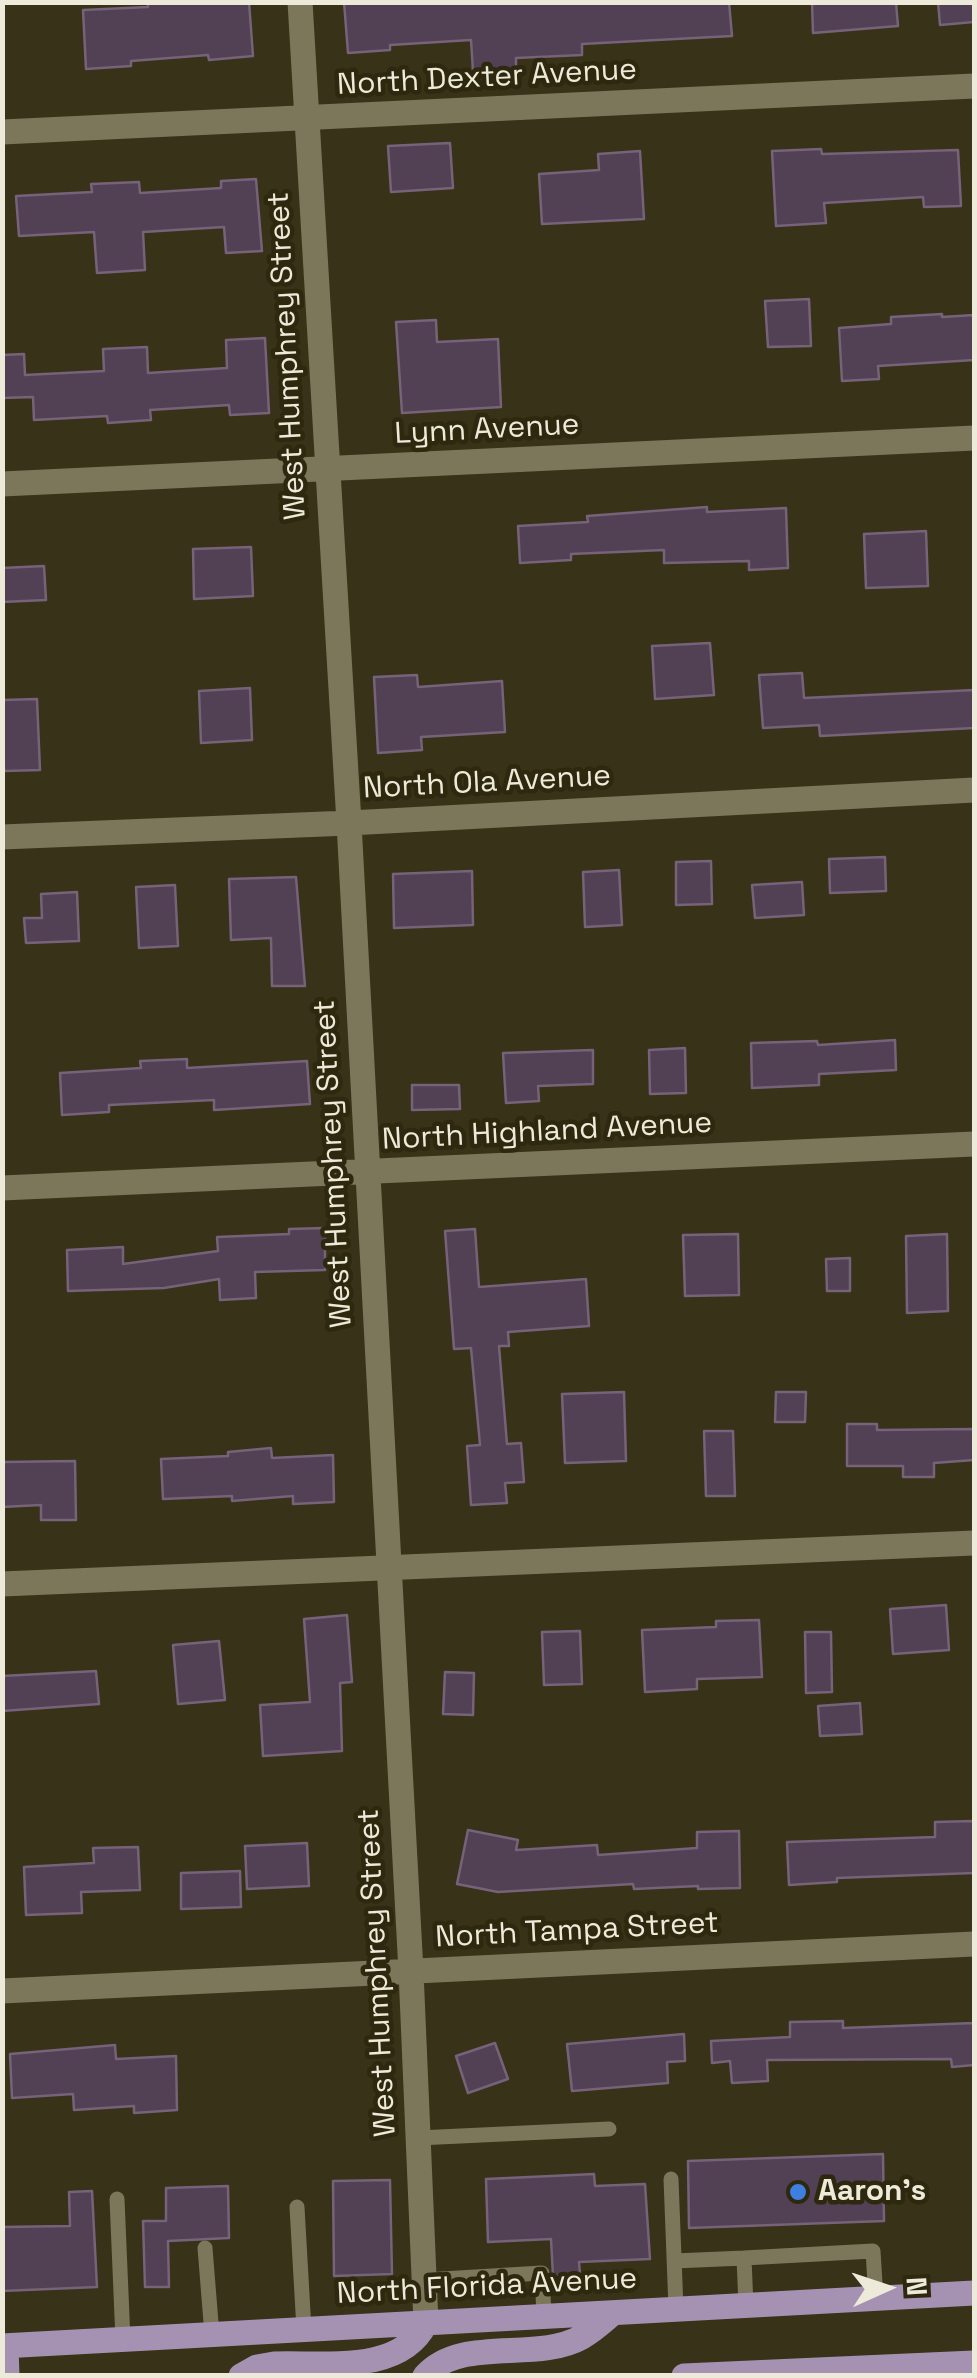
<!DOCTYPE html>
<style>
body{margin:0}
#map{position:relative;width:977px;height:2378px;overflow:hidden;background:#373218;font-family:"Space Grotesk",sans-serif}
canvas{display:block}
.frame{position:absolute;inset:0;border:5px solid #edeada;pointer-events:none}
.north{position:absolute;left:837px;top:2238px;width:100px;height:100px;-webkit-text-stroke:8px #2d280e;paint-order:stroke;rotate:87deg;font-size:28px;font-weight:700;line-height:40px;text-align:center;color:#edeada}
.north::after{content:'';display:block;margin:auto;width:35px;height:45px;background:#edeada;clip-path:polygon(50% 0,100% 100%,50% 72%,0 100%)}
</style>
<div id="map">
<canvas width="977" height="2378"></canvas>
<div class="frame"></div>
<div class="north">N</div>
</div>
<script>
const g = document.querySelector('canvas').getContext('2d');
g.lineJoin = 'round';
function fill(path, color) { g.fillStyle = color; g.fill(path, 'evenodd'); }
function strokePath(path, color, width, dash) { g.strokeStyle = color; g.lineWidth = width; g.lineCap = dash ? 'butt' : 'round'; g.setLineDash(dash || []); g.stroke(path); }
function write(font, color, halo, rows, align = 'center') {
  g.font = font + ' "Space Grotesk",sans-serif'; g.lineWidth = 9; g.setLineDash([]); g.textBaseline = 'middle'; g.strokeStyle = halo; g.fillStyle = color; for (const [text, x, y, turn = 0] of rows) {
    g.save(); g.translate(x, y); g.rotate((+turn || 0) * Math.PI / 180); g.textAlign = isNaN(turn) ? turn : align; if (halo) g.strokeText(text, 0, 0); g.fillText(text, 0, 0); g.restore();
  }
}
const building = new Path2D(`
 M147,2H249L253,56L209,60L208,55L131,61V66L86,69L83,10L148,7Z
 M344,2H729L732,36L582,44V55L516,58V69L473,72L471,40L390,45V50L348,53Z
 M812,2H896L898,26L813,33Z
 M938,2H974V22L940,25Z
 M450,143L453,188L391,192L388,146Z
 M821,149L822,154L958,150L961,206L924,207L923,197L824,203L826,223L776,226L772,151Z
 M640,151L644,219L542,224L539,174L599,170L598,154Z
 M256,179L262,251L226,253L224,227L143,232L145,270L97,273L94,232L19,236L16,196L92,192L91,184L139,182L140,193L221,188V181Z
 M809,299L811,346L768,347L765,301Z
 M942,314V317L974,315V360L878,366L879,379L842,381L839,328L891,324V317Z
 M436,320L437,342L498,339L501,407L402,413L396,322Z
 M265,338L269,413L230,415L229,405L150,410L151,420L108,423L107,416L34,420L33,397L2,398V355L24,354L25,375L104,371L103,349L147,347L148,373L227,368L226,340Z
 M707,507V512L786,508L788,568L749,570V561L664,563V550L571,554V560L520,563L518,526L588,522L587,516Z
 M926,531L928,586L866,588L864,534Z
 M251,547L253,596L194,599L193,549Z
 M44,566L46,600L2,602V568Z
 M710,643L714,695L655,699L652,646Z
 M802,673L804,698L974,690V728L820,736L819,725L763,728L759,675Z
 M417,675L418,687L502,681L505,732L421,737L422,750L378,753L374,677Z
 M250,688L252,740L201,743L199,691Z
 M37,699L40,770L4,771L2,700Z
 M885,857L886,891L830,893L829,859Z
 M711,861L712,904L676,905V862Z
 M619,870L622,925L585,927L583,872Z
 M472,871L473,925L394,928L393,874Z
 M296,877L305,986H272L271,938L231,940L229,879Z
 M802,882L804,915L755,918L752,885Z
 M175,885L178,946L139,948L136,887Z
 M77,892L79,941L26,943L24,918H42L41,894Z
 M895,1040L896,1070L819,1074V1085L752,1088L751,1043L817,1041L818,1045Z
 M685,1048L686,1093L650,1094L649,1050Z
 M593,1050V1084L538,1086L539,1101L506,1103L503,1053Z
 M187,1059V1068L307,1061L310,1104L214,1110V1100L109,1105V1112L62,1115L60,1073L141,1068L140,1061Z
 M412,1085H459L460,1109L412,1110Z
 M325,1228V1270L255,1272L256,1298L220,1300L219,1279L164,1288L68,1291L67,1250L123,1247V1264L218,1251L217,1237L289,1234V1229Z
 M475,1229L479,1287L586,1279L589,1326L508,1332L509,1346H499L507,1444L521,1443L524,1482L505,1483L507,1503L471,1505L467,1446L480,1445L471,1348L454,1349L445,1231Z
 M738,1234L739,1295L685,1296L683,1235Z
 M947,1234L948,1311L907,1313L906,1236Z
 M850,1258V1291H827L826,1259Z
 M624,1392L626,1461L565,1463L562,1394Z
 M776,1392H806L805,1422H775Z
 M847,1424H877V1430L974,1429V1460L934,1463V1477H903V1466H847Z
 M704,1431H733L735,1496H706Z
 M271,1448L272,1458L333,1455L334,1502L293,1504V1496L232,1501V1496L163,1499L161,1459L228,1456V1452Z
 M75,1461L76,1520H41V1505L2,1507V1462Z
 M946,1605L949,1650L893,1654L890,1609Z
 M347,1615L352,1682L340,1683L342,1751L263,1756L260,1705L310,1702L304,1619Z
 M759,1620L762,1677L697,1679V1689L645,1692L642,1630L716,1627V1621Z
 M580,1631L582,1684L544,1685L542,1632Z
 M805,1632H831L832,1692L806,1693Z
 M219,1641L225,1700L178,1704L173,1645Z
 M96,1671L99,1704L2,1711V1676Z
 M445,1672L474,1673L473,1715L443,1714Z
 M860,1703L862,1734L820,1736L818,1706Z
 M974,1821V1873L837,1878V1882L789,1885L787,1842L935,1837V1822Z
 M468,1830L518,1840L516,1850L597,1845L598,1855L697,1848V1832L739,1831L740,1888L698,1889V1886L634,1889L633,1884L498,1892L457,1884Z
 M307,1843L309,1886L247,1889L245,1846Z
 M138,1847L140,1890L81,1892L82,1913L26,1915L24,1867L94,1863L93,1848Z
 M240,1871L241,1907L181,1909V1873Z
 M843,2021V2028L974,2023V2065L952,2067L951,2059L767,2060L768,2081L732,2083L730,2061L712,2063L711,2041L790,2037V2022Z
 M684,2034L685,2061L667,2062L668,2083L572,2091L567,2044Z
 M495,2043L508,2079L468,2093L456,2056Z
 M115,2045L116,2059L176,2056L177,2110L134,2113V2106L74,2110L73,2094L12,2098L10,2054Z
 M883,2154L884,2221L689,2228L688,2161Z
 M594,2174L595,2186L645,2184L650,2259L579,2262L580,2274L553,2276L551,2239L488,2242L486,2179Z
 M390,2180L392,2274L334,2276L333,2181Z
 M228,2186L229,2238L168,2241L169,2287H145L143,2221H166V2188Z
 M92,2191L97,2287L2,2291V2227L70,2226L69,2192Z`);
fill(building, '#524055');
strokePath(building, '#766279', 2.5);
strokePath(new Path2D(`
 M418,2138L609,2129
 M671,2179L676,2309
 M117,2199L123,2340
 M297,2207L304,2330
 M205,2248L212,2335
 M744,2258L873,2251L876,2299
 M674,2261L744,2258L746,2306
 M425,2280L542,2273L544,2316`), '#7c765a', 15);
strokePath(new Path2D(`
 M300,2L349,823L411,1971L426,2323
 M2,132L974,86
 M2,484L974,438
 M2,837L349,823L974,790
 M2,1188L974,1144
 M2,1584L974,1543
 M2,1991L974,1944`), '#7c765a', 25);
strokePath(new Path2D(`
 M2,2346L974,2293
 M6,2346L7,2376
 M241,2376L257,2367L274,2364C323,2362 400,2375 426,2323
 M425,2376C461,2335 536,2363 582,2337C593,2331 604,2321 613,2313
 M684,2376L974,2363`), '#a592b2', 25);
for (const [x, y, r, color] of [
 [798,2192,10,"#3f7fe0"]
]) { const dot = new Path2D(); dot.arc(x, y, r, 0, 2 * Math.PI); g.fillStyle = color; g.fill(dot); strokePath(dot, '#2d280e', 4); }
write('30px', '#edeada', '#2d280e', [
 ["North Dexter Avenue",487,78,-3],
 ["West Humphrey Street",288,356,-93],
 ["Lynn Avenue",487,430,-3],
 ["North Ola Avenue",487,783,-3],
 ["North Highland Avenue",547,1132,-3],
 ["West Humphrey Street",334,1164,-93],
 ["North Tampa Street",577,1931,-3],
 ["West Humphrey Street",378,1973,-93],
 ["North Florida Avenue",487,2287,-3]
]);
write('bold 30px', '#edeada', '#2d280e', [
 ["Aaron's",818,2192]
], 'left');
</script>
